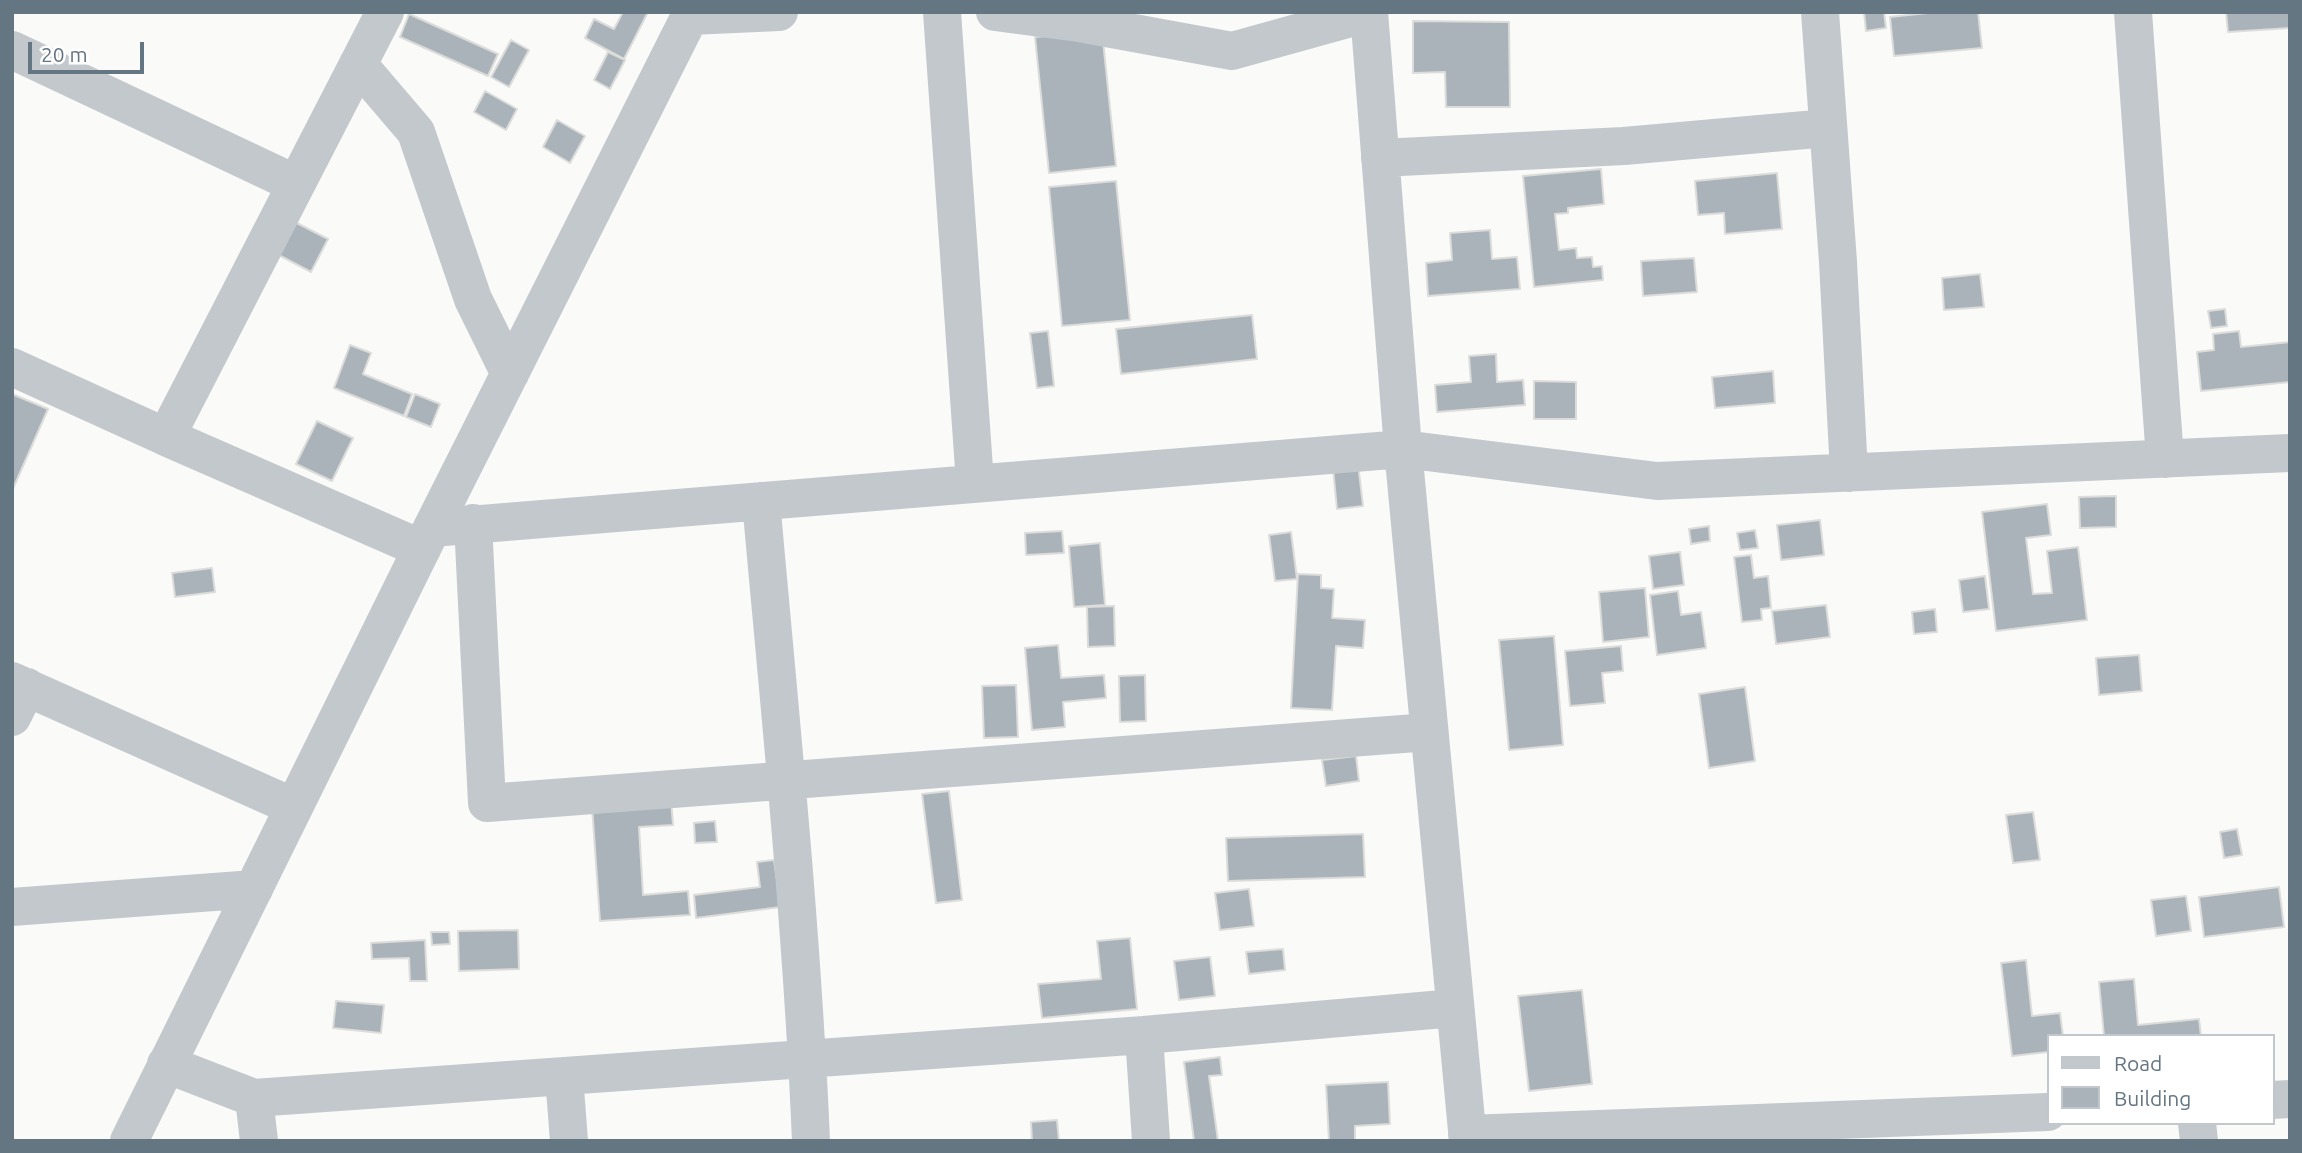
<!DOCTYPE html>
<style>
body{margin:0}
#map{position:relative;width:2302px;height:1153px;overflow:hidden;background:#fafaf8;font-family:Ubuntu,sans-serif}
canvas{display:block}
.frame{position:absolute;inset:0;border:14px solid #657683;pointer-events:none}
.legend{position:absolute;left:2047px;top:1034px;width:228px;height:91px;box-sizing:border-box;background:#fff;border:2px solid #c1c8cd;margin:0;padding:9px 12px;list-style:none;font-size:21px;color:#657683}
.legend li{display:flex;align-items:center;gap:14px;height:35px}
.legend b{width:35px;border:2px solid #c1c8cd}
.scale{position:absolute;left:28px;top:42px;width:116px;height:32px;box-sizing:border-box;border:4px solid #657683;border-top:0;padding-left:9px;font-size:21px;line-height:24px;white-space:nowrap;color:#657683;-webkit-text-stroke:5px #fff;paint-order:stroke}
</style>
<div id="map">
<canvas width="2302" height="1153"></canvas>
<div class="frame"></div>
<ul class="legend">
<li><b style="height:9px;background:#c3c8cc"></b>Road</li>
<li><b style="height:19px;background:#aab3b9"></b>Building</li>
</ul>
<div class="scale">20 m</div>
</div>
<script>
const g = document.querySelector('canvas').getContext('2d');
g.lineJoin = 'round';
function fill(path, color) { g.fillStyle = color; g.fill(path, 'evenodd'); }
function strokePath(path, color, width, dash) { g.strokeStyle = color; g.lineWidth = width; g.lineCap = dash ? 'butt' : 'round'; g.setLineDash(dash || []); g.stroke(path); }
const building = new Path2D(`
 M623,12H648L624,59L585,38L594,19L614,29Z
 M1864,12H1884L1886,28L1866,31Z
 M1937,12H1978L1982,48L1894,56L1890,17Z
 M2226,12H2290V28L2228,32Z
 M409,14L498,54L488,76L400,37Z
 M1413,21L1509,22L1510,107H1446L1445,72L1413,73Z
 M1102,31L1116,166L1049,173L1035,37Z
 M511,40L529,50L509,87L491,77Z
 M608,52L625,60L610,89L594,80Z
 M485,91L517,109L506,130L474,112Z
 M557,120L585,136L570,163L543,147Z
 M1601,169L1604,204L1568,208V213L1555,214L1559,250L1576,248L1577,258L1592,257L1593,267L1602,266L1603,280L1534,287L1523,176Z
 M1777,173L1782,229L1725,234L1724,213L1698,215L1695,181Z
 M1116,181L1130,320L1062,326L1049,187Z
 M291,220L328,239L311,272L275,253Z
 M1490,230L1492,259L1517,257L1520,289L1428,296L1426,263L1452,260L1450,233Z
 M1694,258L1697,292L1643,296L1641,261Z
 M1980,274L1984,307L1944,310L1942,278Z
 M2225,309L2227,326L2211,328L2208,311Z
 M1252,315L1257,359L1121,374L1116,329Z
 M1048,331L1054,386L1037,388L1030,333Z
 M2239,331L2241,347L2290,342V382L2201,391L2197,352L2214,350L2213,334Z
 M350,345L371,353L363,374L412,394L404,416L334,388Z
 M1496,354L1497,382L1523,380L1525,405L1437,412L1435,385L1471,382L1469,356Z
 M1773,371L1775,403L1715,408L1712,377Z
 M1534,381L1576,382V419H1534Z
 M12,394L48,409L12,491Z
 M415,394L440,404L431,427L406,417Z
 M317,421L353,438L332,481L296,464Z
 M1357,455L1363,506L1337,509L1332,458Z
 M2116,496V527L2080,528L2079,497Z
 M2047,504L2051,535L2026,538L2033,594L2052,593L2047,551L2078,547L2087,620L1996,631L1982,512Z
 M1820,520L1824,555L1781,560L1777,525Z
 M1709,526L1710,541L1691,544L1689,529Z
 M1755,530L1758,548L1740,550L1737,533Z
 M1062,531L1064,553L1026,555L1025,533Z
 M1291,532L1297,579L1275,581L1269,535Z
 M1100,543L1105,605L1074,607L1069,546Z
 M1680,552L1684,585L1653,589L1649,556Z
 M1751,555L1754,578L1768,576L1771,608L1761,609L1762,620L1742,622L1734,557Z
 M212,568L215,592L175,597L172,573Z
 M1298,574L1321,575V588L1334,589L1332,618L1365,620L1363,648L1336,646L1332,710L1291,708Z
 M1985,576L1989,609L1963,612L1959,580Z
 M1645,588L1649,637L1603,642L1599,592Z
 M1678,591L1681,615L1701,612L1706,648L1657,655L1650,595Z
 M1826,605L1830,637L1776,644L1772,611Z
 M1114,606L1115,646L1088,647L1087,607Z
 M1935,609L1937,632L1914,634L1912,612Z
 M1554,636L1563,745L1509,750L1499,640Z
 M1058,645L1061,678L1104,675L1106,698L1063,702L1065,727L1032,730L1025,648Z
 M1621,646L1623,671L1602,673L1605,703L1570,706L1565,651Z
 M2139,655L2142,691L2099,695L2096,658Z
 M1145,675L1146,721L1120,722L1119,676Z
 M1016,685L1018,737L984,738L982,686Z
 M1745,687L1755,761L1709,768L1699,694Z
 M1356,756L1359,781L1326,786L1322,760Z
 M949,791L962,900L936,903L922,794Z
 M671,800L673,825L639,827L643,895L688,891L690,915L600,921L592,806Z
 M2033,812L2040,860L2013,863L2006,815Z
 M715,821L717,842L695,843L694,823Z
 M2237,829L2242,855L2224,858L2220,832Z
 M1363,834L1365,877L1228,881L1226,838Z
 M774,860L781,907L696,918L694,895L760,887L757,862Z
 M2279,887L2284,927L2204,937L2199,897Z
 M1249,889L1254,926L1220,930L1215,893Z
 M2186,896L2191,931L2156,936L2151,900Z
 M518,930L519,969L459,971L458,931Z
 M431,932H449L450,944L432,945Z
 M1130,938L1137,1009L1042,1018L1038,984L1101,979L1097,941Z
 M425,940L427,981H410L409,958L372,959L371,943Z
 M1283,949L1285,970L1249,974L1246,952Z
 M1210,957L1215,996L1179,1000L1174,961Z
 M2026,960L2032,1016L2060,1013L2063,1036H2048V1052L2012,1056L2001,963Z
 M2134,979L2138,1025L2199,1019L2201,1036H2104L2099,982Z
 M1582,990L1592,1084L1529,1091L1518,996Z
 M336,1001L384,1005L381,1033L333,1028Z
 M1220,1057L1222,1075L1209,1076L1218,1141H1194L1184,1062Z
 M1388,1082L1390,1124L1355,1126V1141H1329L1326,1085Z
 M1057,1120L1059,1141H1032L1031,1122Z`);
fill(building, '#aab3b9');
strokePath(building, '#dcdcda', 2);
strokePath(new Path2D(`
 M385,12L166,437L422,549
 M942,12L975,483
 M995,12L1079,23L1232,51L1369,13
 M1369,12L1403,449L1468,1141
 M1820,12L1838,262L1849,473
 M2133,12L2165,459
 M690,16L779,12
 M12,50L296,184
 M358,64L416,132L473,299L510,374
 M1380,158L1624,146L1828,128
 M12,367L166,437
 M761,501C780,714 802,927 811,1141
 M473,523L487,803L1429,732
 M432,528L1403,449L1657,481L2290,453
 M12,681L294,807
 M12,717L27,687
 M12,907L254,889
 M166,1064L254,1098L1144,1035
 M564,1076L569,1141
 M254,1098L259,1141
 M2272,1100L2290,1099
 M2197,1123L2199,1141
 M1467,1134L2048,1112
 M129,1141L432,528L692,12
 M1151,1141L1144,1035L1455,1008`), '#c3c8cc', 38);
</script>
